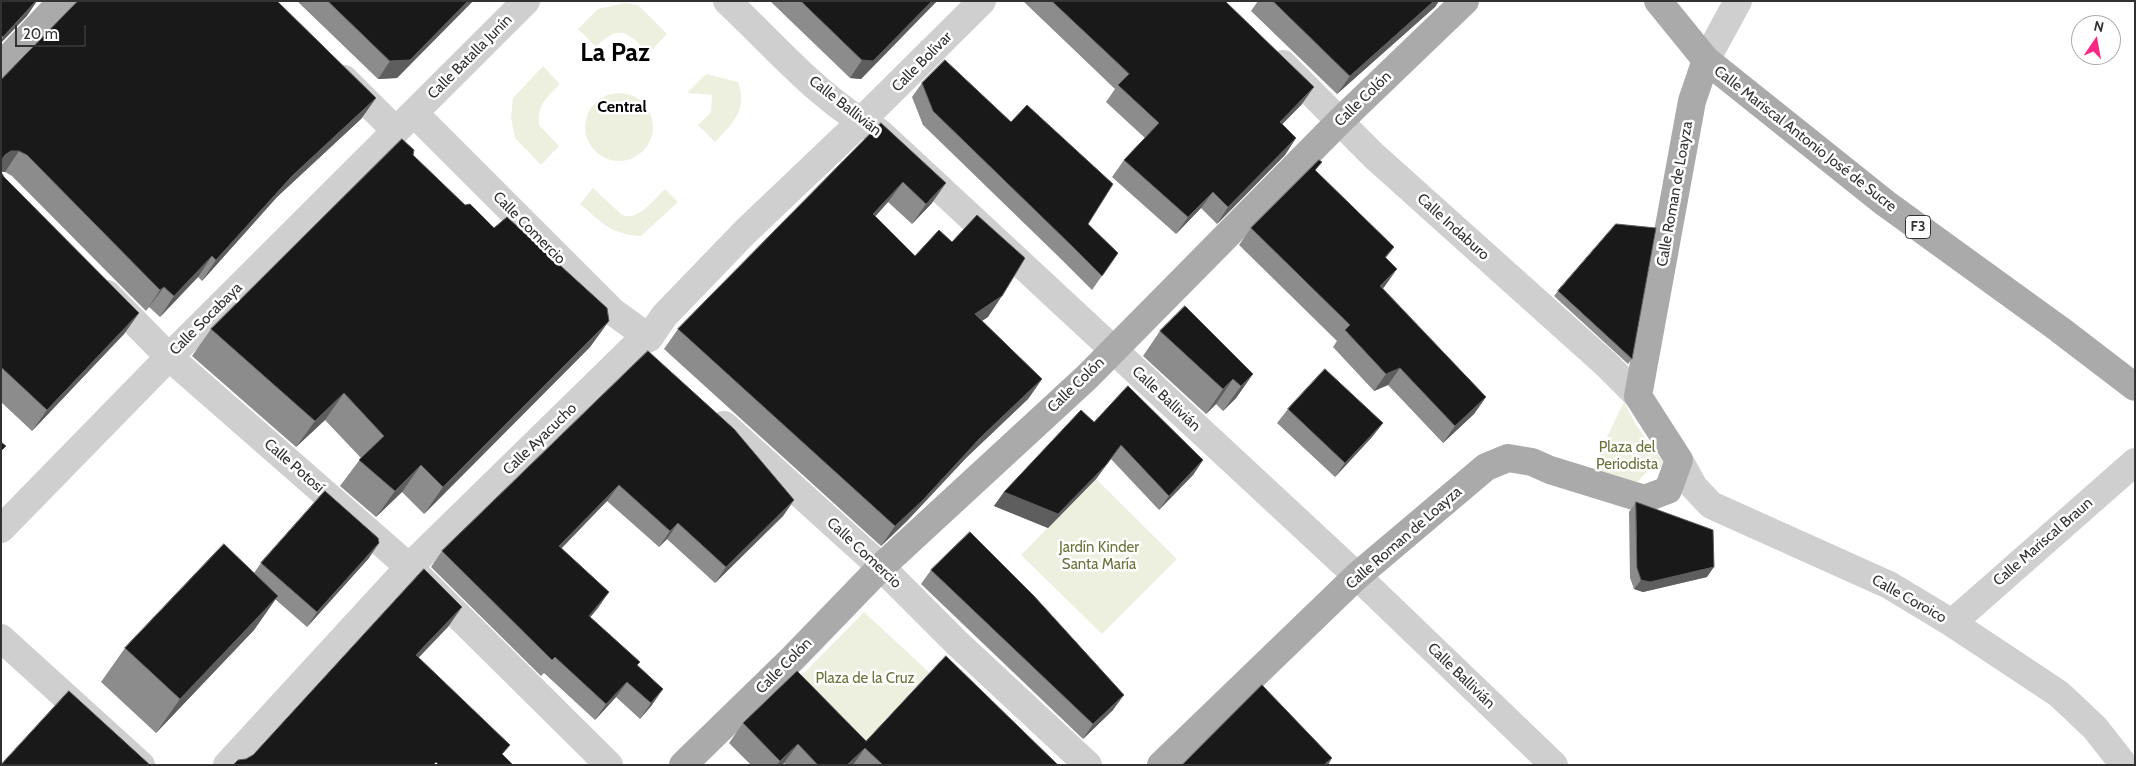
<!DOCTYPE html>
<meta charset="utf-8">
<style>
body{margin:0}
#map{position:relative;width:2136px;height:766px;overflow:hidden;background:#fff;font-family:Cabin,sans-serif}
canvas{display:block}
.frame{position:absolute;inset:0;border:2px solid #323232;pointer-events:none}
.north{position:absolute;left:2071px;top:15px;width:50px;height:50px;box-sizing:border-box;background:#fff;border:1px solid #adadad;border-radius:50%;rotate:12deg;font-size:14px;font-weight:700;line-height:20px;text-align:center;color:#323232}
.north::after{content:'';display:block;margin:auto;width:18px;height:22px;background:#f72783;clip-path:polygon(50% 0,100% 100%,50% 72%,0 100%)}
.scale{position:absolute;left:15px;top:25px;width:71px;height:22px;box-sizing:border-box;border:2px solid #323232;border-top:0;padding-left:6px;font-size:15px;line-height:18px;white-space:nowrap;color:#323232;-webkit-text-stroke:4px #fff;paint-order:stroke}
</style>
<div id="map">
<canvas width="2136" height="766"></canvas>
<div class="frame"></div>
<div class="north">N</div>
<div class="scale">20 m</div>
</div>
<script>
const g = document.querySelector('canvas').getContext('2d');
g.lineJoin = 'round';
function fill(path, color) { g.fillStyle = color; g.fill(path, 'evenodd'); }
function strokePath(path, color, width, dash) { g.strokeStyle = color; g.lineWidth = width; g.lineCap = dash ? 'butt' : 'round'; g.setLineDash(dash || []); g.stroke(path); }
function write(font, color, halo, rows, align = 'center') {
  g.font = font + ' Cabin,sans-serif'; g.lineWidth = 5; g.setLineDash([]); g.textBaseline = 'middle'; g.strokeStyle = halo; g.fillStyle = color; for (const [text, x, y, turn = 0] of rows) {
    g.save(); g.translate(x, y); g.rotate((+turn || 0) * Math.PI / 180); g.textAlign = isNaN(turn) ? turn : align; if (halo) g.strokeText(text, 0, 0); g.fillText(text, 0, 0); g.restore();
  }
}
fill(new Path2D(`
 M625,3L638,5L667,34L649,53C628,32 619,23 596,47L578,29L598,9Z
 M543,66L560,84C547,97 537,105 539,125L559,146L541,165L515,138L511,118L513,98Z
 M706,74L738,82C748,109 733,124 715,142L698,125L711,112L712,95L687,93Z
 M585 127a34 34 0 1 1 68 0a34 34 0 1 1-68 0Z
 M593,188L622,215C638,222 654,199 665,189L678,202L641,236C612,235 601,222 580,204Z
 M1624,402L1636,425L1666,465L1648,471L1634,485L1593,472L1606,439Z
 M1096,479L1177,559L1102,634L1021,555Z
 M864,612L932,675L858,754L791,686Z`), '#eef0df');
strokePath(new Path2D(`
 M727,1C775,46 821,101 879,132L1357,576L1554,765
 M1706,60L1738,1
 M1283,64L1373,155L1606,364L1638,396
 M344,79L396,131
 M414,113L612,311L649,338
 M107,294L169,357L409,567L609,765
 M724,425L881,567L957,643L1088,765
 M1679,460L1694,487L1711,505L1889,585L1952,623L2059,694L2095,728L2124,765
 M1,529L169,357L526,1
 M1952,623L2135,462
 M1,638L141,765
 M227,765L409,567L636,345L649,338L664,316L745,232L849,133L982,1`), '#cfcfcf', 28);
strokePath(new Path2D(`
 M1658,1L1706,60L1885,203L2059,329L2135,387
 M1,66L62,1
 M683,765L793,658L881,567L1087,377L1341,120L1465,1
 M1161,765L1357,576L1486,467L1508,458L1532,462L1550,470L1644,499L1668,490L1679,460L1638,396L1692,101L1706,60`), '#aaa', 28);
fill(new Path2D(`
 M77,1H277L376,98L361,119L277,197L202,281L198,277L160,317L149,307L146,311L12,176L5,172H1L77,2Z
 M297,1H473L397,78L378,79Z
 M770,1H937L861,79L850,78Z
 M1023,1H1225L1302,104L1282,124L1296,138L1285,155L1217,224L1201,208L1176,234L1112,177L1124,160L1145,138L1106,102L1115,89Z
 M1258,1H1439L1435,7L1337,94L1251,11Z
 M922,83L1088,224L1118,253L1092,290L1062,260L923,125L912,97Z
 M881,123L932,203L912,224L888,202L875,217L915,256L988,317L982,321L1042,379L1028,399L966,458L907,521L881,546L664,349L678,329Z
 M1316,171L1394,247L1386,258L1385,286L1383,288L1486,397L1474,414L1443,443L1388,385L1374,391L1333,347L1337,341L1239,245L1251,228Z
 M1,172L4,177L139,313L124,334L32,431L1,402Z
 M465,205L609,321L590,347L424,514L402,492L376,517L340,486L361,458L325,420L296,447L192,356L211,329Z
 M1558,291L1632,359L1628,364L1554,296Z
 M1160,331L1253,374L1236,398L1223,411L1216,404L1206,414L1143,356Z
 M1288,409L1383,423L1372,437L1335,477L1277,423Z
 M1094,422L1203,460L1193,475L1159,510L1111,459L1096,479L1048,528L994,506L1004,492Z
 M734,429L794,500L783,516L715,583L667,539L659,547L607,501L561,549L609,592L590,617L638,666L652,705L640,719L616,697L595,720L544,673L541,676L431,567L442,551Z
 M1636,502L1707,577L1643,592L1634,589L1630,578L1629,512Z
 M369,558L307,627L275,599L254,630L156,733L101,682L125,648L254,573L261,563Z
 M931,570L1113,710L1083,739L921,584Z
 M743,723L866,741L1058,765H786L784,763L782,765H751L729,743Z`), '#8c8c8c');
fill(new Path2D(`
 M36,1H37L27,16L1,43V39L3,37Z
 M468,1H473L397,78L378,79L390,61Z
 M932,1H937L861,79L850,78L862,60Z
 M1434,1H1439L1435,7L1337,94L1350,76Z
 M1314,87L1302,104L1268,139L1280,122Z
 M376,98L361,119L277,197L202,281L216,260L292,176Z
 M1296,138L1285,155L1217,224L1228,207Z
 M11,151H19L5,172H1V160L5,155Z
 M903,182L888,202L859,234L873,214Z
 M946,183L932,203L912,224L926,204Z
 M1213,192L1201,208L1176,234L1188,217Z
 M212,256L198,277L160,317L174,296Z
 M1397,269L1385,286L1369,302L1380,286Z
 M164,287L146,311L160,290Z
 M1002,296L988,317L961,334L975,314Z
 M139,313L124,334L32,431L47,410Z
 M609,321L590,347L424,514L443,487Z
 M1400,368L1388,385L1374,391L1386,374Z
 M1253,374L1236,398L1223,411L1241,386Z
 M1042,379L1028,399L966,458L907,521L881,546L895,526L980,438Z
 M1233,379L1216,404L1206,414L1223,389Z
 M344,393L325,420L296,447L315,421Z
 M1486,397L1474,414L1443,443L1455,426Z
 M1383,423L1372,437L1335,477L1345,463Z
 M1121,445L1096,479L1048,528L994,506L1004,492Z
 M1203,460L1193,475L1159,510L1169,496Z
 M421,465L402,492L376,517L395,491Z
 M619,485L607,501L548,562L559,546Z
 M794,500L783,516L715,583L726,567Z
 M678,523L667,539L659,547L670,531Z
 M379,543L369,558L307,627L317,612Z
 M1714,567L1707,577L1643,592L1634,589L1641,580Z
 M609,592L598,608L578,632L589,616Z
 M278,596L254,630L156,733L180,699Z
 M462,607L448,627L402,675L416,655Z
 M627,682L616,697L595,720L606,704Z
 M663,689L652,705L640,719L651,703Z
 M1124,695L1113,710L1083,739L1093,724Z
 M798,744L784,763L782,765H777L780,761Z
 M865,748L853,765H847Z
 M1332,758L1328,765H1324Z`), '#5e5e5e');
const building = new Path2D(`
 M1,1H36L3,37L1,36Z
 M78,1H277L376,98L292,176L216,260L212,256L174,296L164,287L160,290L27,155L19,151H11L5,155L1,161V80Z
 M328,1H468L410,60L390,61Z
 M801,1H932L873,61L862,60Z
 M1052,1H1225L1314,87L1280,122L1296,138L1228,207L1213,192L1188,217L1124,160L1159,123L1118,85L1129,74Z
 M1273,1H1434L1350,76Z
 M945,60L1011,122L1027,105L1113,184L1088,224L1118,253L1102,276L1072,246L933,111L922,83Z
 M881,123L946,183L926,204L903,182L873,214L915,256L939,230L952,242L977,215L1025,258L1002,296L975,314L1042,379L980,438L922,501L895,526L678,329Z
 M402,139L414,150L413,155L465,205L470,204L494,228L507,217L607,308L609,321L443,487L421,465L395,491L359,460L384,436L344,393L315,421L211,329Z
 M1319,160L1322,162L1315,170L1394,247L1385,257L1397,269L1380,286L1486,397L1455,426L1400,368L1386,374L1345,330L1350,325L1251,228Z
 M1,172L4,177L139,313L47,410L1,367Z
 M1616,224L1656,228L1632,359L1558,291Z
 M1185,306L1253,374L1241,386L1233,379L1223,389L1160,331Z
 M648,351L734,429L794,500L726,567L678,523L670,531L619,485L559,546L609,592L589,616L640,662L637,665L663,689L651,703L627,682L606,704L555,657L552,660L442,551Z
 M1325,369L1383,423L1345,463L1288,409Z
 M1128,386L1203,460L1169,496L1121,445L1106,465L1058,514L1004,492L1081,410L1094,422Z
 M1,442L6,446L1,451Z
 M325,491L378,538L379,543L317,612L261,563Z
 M1636,502L1713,530L1714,567L1650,582L1641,580L1637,568Z
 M970,532L1034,596L1124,695L1093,724L931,570Z
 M224,544L278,596L180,699L125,648Z
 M424,569L462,607L416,655L510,745L502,754L513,765H439L436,762L433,765H233L238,760L246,759L253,755Z
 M946,656L1058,765H883L865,748L847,765H818L798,744L780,761L743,723L797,671L866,741Z
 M1262,685L1332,758L1324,765H1182Z
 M69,691L150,765H1Z`);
fill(building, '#191919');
strokePath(building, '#5e5e5e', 1);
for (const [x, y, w] of [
 [1918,227,25]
]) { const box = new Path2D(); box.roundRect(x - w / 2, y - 11.5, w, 23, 4); g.fillStyle = '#fff'; g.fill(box); strokePath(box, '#323232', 1); }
write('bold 14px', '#323232', null, [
 ["F3",1918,227]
]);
write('15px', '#323232', '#fff', [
 ["Calle Batalla Junín",470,57,-45],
 ["Calle Bolívar",922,62,-45],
 ["Calle Colón",1363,99,-44],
 ["Calle Ballivián",845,106,38],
 ["Calle Mariscal Antonio José de Sucre",1805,139,38],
 ["Calle Roman de Loayza",1675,194,-80],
 ["Calle Indaburo",1453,227,42],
 ["Calle Comercio",529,228,45],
 ["Calle Socabaya",206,319,-45],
 ["Calle Colón",1076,385,-44],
 ["Calle Ballivián",1166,399,43],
 ["Calle Ayacucho",540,439,-44],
 ["Calle Potosí",294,466,41],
 ["Calle Roman de Loayza",1404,538,-41],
 ["Calle Mariscal Braun",2043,542,-41],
 ["Calle Comercio",864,553,43],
 ["Calle Coroico",1909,599,29],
 ["Calle Colón",784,666,-45],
 ["Calle Ballivián",1461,676,44]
]);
write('15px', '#6a733a', '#fff', [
 ["Plaza del",1627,448],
 ["Periodista",1627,465],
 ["Jardín Kinder",1099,548],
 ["Santa María",1099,565],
 ["Plaza de la Cruz",865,679]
]);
write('bold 16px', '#000', '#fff', [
 ["Central",622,107]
]);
write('bold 25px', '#000', '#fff', [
 ["La Paz",615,54]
]);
</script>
